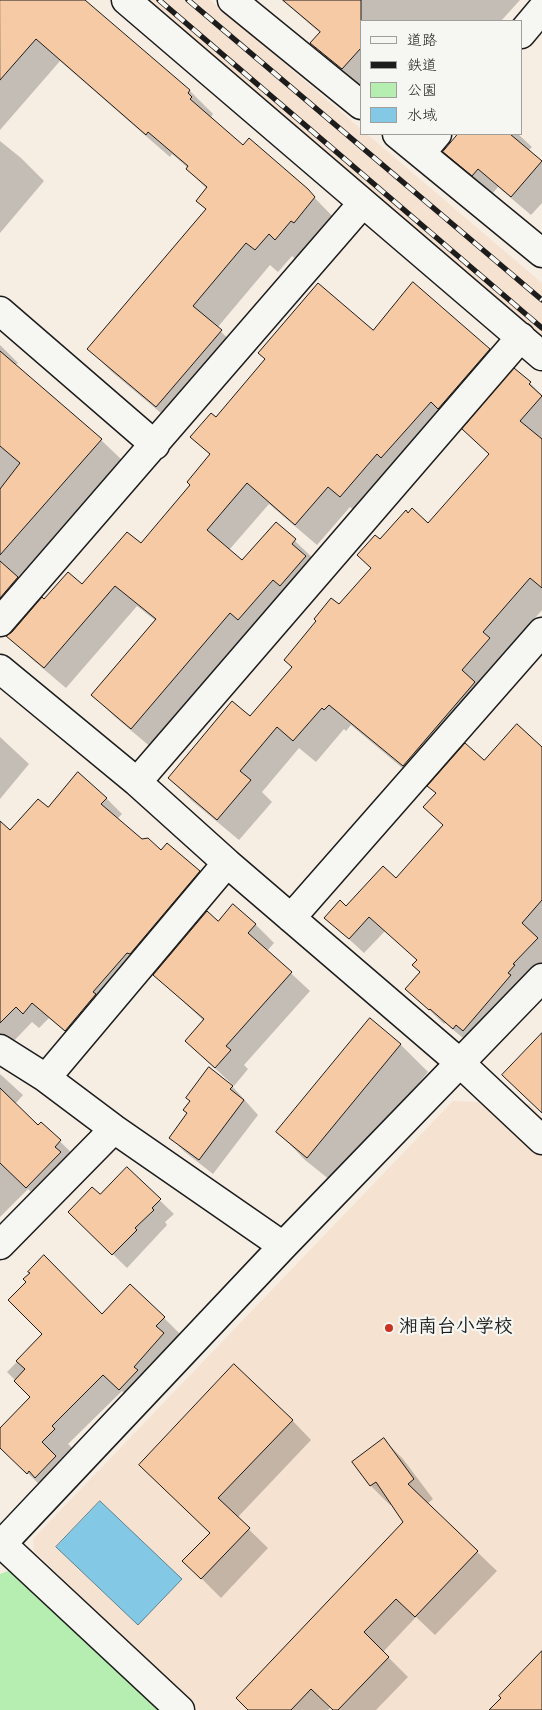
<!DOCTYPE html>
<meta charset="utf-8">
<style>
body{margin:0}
#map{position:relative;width:542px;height:1710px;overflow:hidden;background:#f6ede3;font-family:"Architects Daughter","Klee One",sans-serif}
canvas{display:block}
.legend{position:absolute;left:360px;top:20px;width:162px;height:115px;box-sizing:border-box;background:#f6f6f2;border:1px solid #9f9f9c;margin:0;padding:6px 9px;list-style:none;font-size:15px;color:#1c1c1c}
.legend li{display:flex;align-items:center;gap:10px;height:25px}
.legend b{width:25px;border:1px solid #9f9f9c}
</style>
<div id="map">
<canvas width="542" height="1710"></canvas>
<ul class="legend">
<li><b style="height:6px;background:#f6f6f2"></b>道路</li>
<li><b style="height:6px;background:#1c1c1c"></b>鉄道</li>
<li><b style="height:14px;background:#b6edb0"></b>公園</li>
<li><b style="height:14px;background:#83c8e4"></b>水域</li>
</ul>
</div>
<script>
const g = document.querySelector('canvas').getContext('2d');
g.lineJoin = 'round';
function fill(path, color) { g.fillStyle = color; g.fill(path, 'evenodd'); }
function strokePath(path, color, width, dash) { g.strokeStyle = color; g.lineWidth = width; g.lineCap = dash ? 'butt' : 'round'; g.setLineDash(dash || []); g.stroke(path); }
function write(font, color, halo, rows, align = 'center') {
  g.font = font + ' "Architects Daughter","Klee One",sans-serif'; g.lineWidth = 4.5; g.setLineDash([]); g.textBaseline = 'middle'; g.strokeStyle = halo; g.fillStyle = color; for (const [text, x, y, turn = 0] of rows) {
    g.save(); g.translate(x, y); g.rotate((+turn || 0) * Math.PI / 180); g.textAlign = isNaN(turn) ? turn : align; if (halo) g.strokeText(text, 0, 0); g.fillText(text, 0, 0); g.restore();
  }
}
fill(new Path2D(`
 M137,0H210L361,129V134H367L542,283V347Z
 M453,1101L530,1104L542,1117V1710H198L34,1551L33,1539Z`), '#f6e2d0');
fill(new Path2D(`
 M11,1570L159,1710H0V1574Z`), '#b6edb0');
const water = new Path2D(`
 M100,1501L182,1579L138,1625L56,1547Z`);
fill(water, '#83c8e4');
strokePath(water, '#5a8394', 1);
fill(new Path2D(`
 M0,0H83L190,91L213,114L211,117L243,147L307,190L337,221L299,262L292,256L278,272L270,265L217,328L244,354L180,429L112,372L89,349L207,210V189L187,169L188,168L172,154L170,157L60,61L0,130Z
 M282,0H520L501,21H361V87L331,62L312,43L320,33Z
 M460,134H518L532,147L528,151L542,163V203L531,215L498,187L492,194L464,171L445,152Z
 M0,141L21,158L44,181L0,233Z
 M373,332L489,350L511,371L460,429L453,423L362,517L350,507L317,545L269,504L229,550L242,562L276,523L317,562L153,749L114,716L93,695L156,621L137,606L66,688L33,660L11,639L44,601L82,586L141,545L191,485L211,456L192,436L216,419Z
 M0,345L18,363L15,365L101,440L123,461L18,579L39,599L15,627L0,614Z
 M530,383L542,395V610L504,654L496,704L431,780L433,782L484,762L542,749V964L469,1043L445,1023L444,1024L407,989L421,973L418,960L385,931L364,953L326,918L396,880L444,826L437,794L427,785L425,787L351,725L346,731L344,729L316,762L299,748L262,792L272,802L239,840L191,800L169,778L250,718L293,668L339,606L372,569L358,555L380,541L428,525L490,455L464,429Z
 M0,737L29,764L0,799Z
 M106,798L122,814L117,819L142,840L199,872L215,888L82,1046L49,1018L39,1028L32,1022L9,1046L0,1037V841L48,808Z
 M218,923L255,924L274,943L267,951L310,991L244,1065L248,1069L234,1086L186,1041L204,1021L155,975Z
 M370,1020L401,1045L428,1072L335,1184L305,1160L278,1132Z
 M209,1069L233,1087L258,1115L213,1174L185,1152L171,1138L188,1114L191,1101Z
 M0,1074L23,1095L15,1104L38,1126L41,1123L76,1157L43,1203L28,1189L0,1217Z
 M127,1169L174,1214L165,1222L167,1225L127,1268L70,1212L100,1196Z
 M102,1315L164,1318L181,1335L137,1406L122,1391L68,1444L72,1448L59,1461L73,1474L45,1490L0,1446V1429L32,1397L7,1372L44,1334Z
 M292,1420L311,1440L237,1518L268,1548L221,1598L184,1561L211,1533L160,1484Z
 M384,1440L403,1459L433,1499L427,1504L497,1571L435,1635L416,1617L383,1652L408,1677L376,1710H334L331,1707L328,1710H249L404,1522L392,1504L390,1505L371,1486L354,1463Z`), '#0003');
const building = new Path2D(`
 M0,0H85L190,90L188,93L192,97L190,99L243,145L249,138L308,189L315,197L294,223L291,221L275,240L269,234L255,250L246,243L193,306L222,330L156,407L87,349L206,209L196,201L207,187L186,169L188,166L148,132L146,135L36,39L0,80Z
 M283,0H361V48L342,69L310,43L320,32Z
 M458,134H510L542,161L511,197L478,169L472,176L443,152Z
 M413,282L490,349L438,409L431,402L381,458L377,454L340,497L328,487L295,525L247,483L207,530L242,560L276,522L296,539L292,544L306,556L280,586L273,580L238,620L230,613L131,729L91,695L156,619L115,586L44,668L6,636L12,632L42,597L44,599L68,572L82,584L127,532L141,543L190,485L187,482L210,454L190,437L211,413L216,417L265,359L258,353L318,283L373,330Z
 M0,351L102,439L0,555V489L20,463L0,446Z
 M514,368L531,382L529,384L542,396L520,421L542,439V588L530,578L483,632L490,638L462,670L475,682L403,766L329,705L324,710L322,708L293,741L277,727L240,771L251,780L217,820L168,778L232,701L250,716L292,667L284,660L316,621L314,619L331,598L339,604L371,568L357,555L375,535L380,539L406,510L408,513L412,508L428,523L489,454L462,429Z
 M0,561L18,577L0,598Z
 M517,724L542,747V900L522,923L538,938L513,964L515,965L508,973L511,975L463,1031L456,1025L453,1029L430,1009L429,1010L405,989L420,972L412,965L417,960L369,917L349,939L324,918L340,900L346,906L383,866L396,878L443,825L423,807L436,793L427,786L465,743L484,760Z
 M78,772L107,798L101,804L142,839L148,838L161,850L167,843L200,871L130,954L127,953L93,992L96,994L65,1031L32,1003L23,1014L16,1007L0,1023V821L10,830L38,799L48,807Z
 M233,904L256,924L248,933L292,972L226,1046L231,1050L215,1068L185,1041L204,1019L153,975L207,911L218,921Z
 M370,1018L401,1044L307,1158L276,1132Z
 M542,1033V1113L502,1075Z
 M209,1067L233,1086L230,1089L244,1100L199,1160L169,1138L187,1113L183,1110L190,1101L186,1098Z
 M0,1088L38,1125L41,1122L61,1140L55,1147L61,1152L26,1188L0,1163Z
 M127,1167L161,1199L152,1208L154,1210L135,1228L137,1230L112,1255L68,1212L92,1187L100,1194Z
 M44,1255L102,1314L130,1284L165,1317L156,1326L164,1333L134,1367L138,1370L119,1390L103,1375L52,1426L55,1429L42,1442L56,1456L35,1478L29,1471L27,1474L0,1448V1428L30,1397L14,1381L25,1369L16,1361L42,1334L8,1300L26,1282L23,1279L30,1273L28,1272Z
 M234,1364L293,1420L218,1498L250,1528L201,1579L182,1561L210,1533L139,1465Z
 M384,1438L414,1479L408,1484L478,1551L415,1617L396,1599L364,1632L389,1657L338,1710H333L311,1689L291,1710H248L236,1698L403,1522L376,1482L370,1486L352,1462Z
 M542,1651V1710H489L501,1698L499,1696Z`);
fill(building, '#f6caa5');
strokePath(building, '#1c1c1c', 1);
const street = new Path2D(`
 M126,0L542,356
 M232,0L361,105
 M521,34L542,9
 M397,134L542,253
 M421,153L437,134
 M0,311L155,445
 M0,622L362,204
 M0,669L137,782L227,863L460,1063L542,1140
 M137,782L521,337
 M291,918L542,632
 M0,1049L46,1078L114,1129L283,1246
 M46,1078L227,863
 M0,1245L114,1129
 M2,1544L180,1710
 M0,1546L283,1246L542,978`);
strokePath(street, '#1c1c1c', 31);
strokePath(street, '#f6f6f2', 28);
const rail = new Path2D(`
 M159,0L542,328
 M188,0L542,300`);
strokePath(rail, '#1c1c1c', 5.5);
strokePath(rail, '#f6f6f2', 4, [11]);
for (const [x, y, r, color] of [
 [389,1328,5,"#c8321e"]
]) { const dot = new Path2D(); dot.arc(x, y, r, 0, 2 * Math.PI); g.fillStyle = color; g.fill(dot); strokePath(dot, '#f6f6f2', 2); }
write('bold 19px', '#1c1c1c', '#f6f6f2', [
 ["湘南台小学校",399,1328]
], 'left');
</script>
